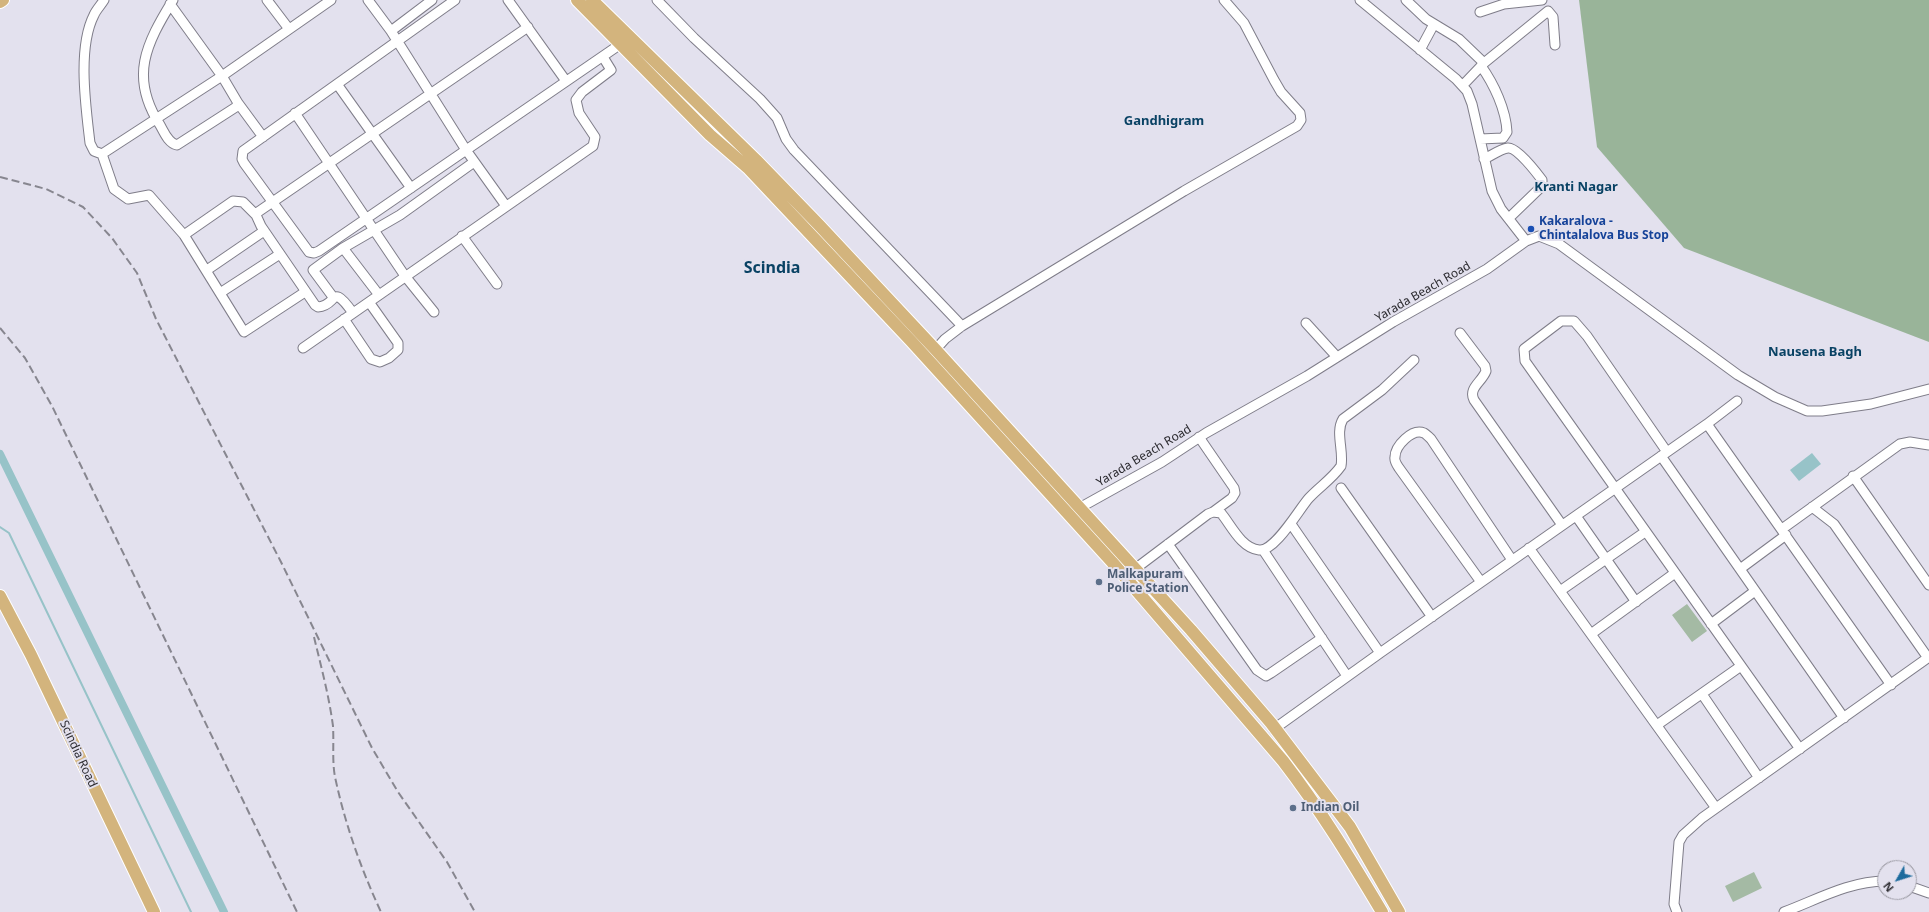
<!DOCTYPE html>
<style>
body{margin:0}
#map{position:relative;width:1929px;height:912px;overflow:hidden;background:#e3e1ee;font-family:"Noto Sans",sans-serif}
canvas{display:block}
.north{position:absolute;left:1877px;top:860px;width:40px;height:40px;box-sizing:border-box;background:#e3e1ee;border:1px solid #9a99a2;border-radius:50%;rotate:231deg;font-size:11px;font-weight:700;line-height:16px;text-align:center;color:#2d2c31}
.north::after{content:'';display:block;margin:auto;width:14px;height:18px;background:#1c6b9d;clip-path:polygon(50% 0,100% 100%,50% 72%,0 100%)}
</style>
<div id="map">
<canvas width="1929" height="912"></canvas>
<div class="north">N</div>
</div>
<script>
const g = document.querySelector('canvas').getContext('2d');
g.lineJoin = 'round';
function fill(path, color) { g.fillStyle = color; g.fill(path, 'evenodd'); }
function strokePath(path, color, width, dash) { g.strokeStyle = color; g.lineWidth = width; g.lineCap = dash ? 'butt' : 'round'; g.setLineDash(dash || []); g.stroke(path); }
function write(font, color, halo, rows, align = 'center') {
  g.font = font + ' "Noto Sans",sans-serif'; g.lineWidth = 4; g.setLineDash([]); g.textBaseline = 'middle'; g.strokeStyle = halo; g.fillStyle = color; for (const [text, x, y, turn = 0] of rows) {
    g.save(); g.translate(x, y); g.rotate((+turn || 0) * Math.PI / 180); g.textAlign = isNaN(turn) ? turn : align; if (halo) g.strokeText(text, 0, 0); g.fillText(text, 0, 0); g.restore();
  }
}
fill(new Path2D(`
 M1687,604L1707,631L1692,642L1672,615Z
 M1754,872L1762,888L1733,902L1725,886Z`), '#a4baa4');
fill(new Path2D(`
 M1579,0H1929V342L1684,248L1597,147Z`), '#99b499');
fill(new Path2D(`
 M1812,453L1821,464L1799,481L1790,470Z`), '#97c3c8');
strokePath(new Path2D(`
 M0,527L9,533L191,912`), '#97c3c8', 2);
strokePath(new Path2D(`
 M0,454L224,912`), '#97c3c8', 8);
const minor = new Path2D(`
 M104,0C101,5 96,10 94,15C77,48 86,108 90,143L94,151L102,154L222,76L331,0
 M267,0L289,29
 M368,0L391,31L466,150L506,206
 M455,0L243,151L242,159L244,163L309,252L314,253L319,251L625,41
 M508,0L566,81
 M657,0L694,38L760,99L777,118L786,139L794,150L962,326
 M1406,0L1426,19L1459,39L1484,63
 M170,4L222,76L238,103L236,107L177,145C168,143 164,132 160,125C129,77 146,44 173,0
 M1480,12L1504,4L1542,0
 M391,31L432,0
 M1420,50L1434,24
 M337,84L411,188
 M1463,85L1484,63L1548,11L1553,17L1555,45
 M238,103L263,137
 M295,113L405,276L434,312
 M1480,139L1503,138L1507,132C1506,110 1494,84 1481,66
 M102,154L114,189L128,199L149,195L184,235
 M1484,159C1491,156 1500,149 1508,148C1517,147 1536,172 1542,180V183L1539,189L1509,218
 M256,215L243,202L233,201L184,235L244,332L305,292
 M462,236L497,284
 M1526,241L1539,236L1559,244L1738,375L1775,397L1807,411H1822L1871,404L1929,389
 M343,248L379,295
 M207,270L264,231
 M220,293L280,254
 M333,297L313,270L343,248L400,215L474,162
 M353,313C330,281 338,306 318,307L315,305L261,226L256,215L258,212L528,27
 M344,319L371,359L380,362L389,358L398,350V343L369,302
 M1306,323L1337,357
 M1460,333L1485,366L1486,371C1482,382 1468,388 1474,400L1562,525
 M303,348L593,146L595,137L579,113L576,100L582,92L611,70L603,57
 M927,359L945,339L962,326L1184,191L1297,126L1301,120L1300,113L1281,92L1274,80L1244,23L1224,0
 M1707,424L1891,685
 M1199,437L1234,488L1235,493L1232,498L1213,512
 M1667,452L1587,336L1574,321H1561L1524,349L1525,361L1800,749
 M1661,456L1844,718
 M1853,476L1929,585
 M1341,488L1432,617
 M1812,507L1834,524L1928,658
 M1074,511L1162,462L1206,433L1307,376L1393,322L1487,269L1526,241L1501,209L1492,191L1472,104L1467,91L1456,79L1360,0
 M1576,516L1636,602
 M1291,524L1380,653L1707,424L1737,401
 M1782,529L1900,444L1910,442L1929,445
 M1168,544L1257,670L1266,676L1271,673L1322,638
 M1529,548L1716,808
 M1263,550L1347,676
 M1135,569L1208,514L1213,512L1221,513C1231,525 1241,548 1259,550C1275,552 1299,509 1309,498C1319,487 1332,479 1341,466C1344,451 1335,432 1343,419L1382,390L1414,360
 M1740,569L1786,535
 M1481,582L1399,468C1397,465 1394,461 1395,457C1395,446 1412,428 1424,433C1426,434 1429,437 1431,439L1512,560
 M1560,591L1645,532
 M1711,624L1755,591
 M1591,634L1675,573
 M1702,694L1759,778
 M1657,725L1741,666
 M1274,729L1380,653
 M1909,886L1929,893
 M1677,912L1674,904L1679,842L1683,835L1702,818L1929,657
 M1784,912C1816,900 1850,881 1885,881`);
const major = new Path2D(`
 M577,0L710,135L748,168L911,341L1112,562L1283,761C1320,809 1351,860 1382,912
 M592,0L756,160L819,225L935,349L1191,630L1271,723L1350,827L1399,912
 M0,2L3,0
 M0,596L31,655L154,912`);
strokePath(minor, '#7f7d89', 11);
strokePath(major, '#fff', 14);
strokePath(minor, '#fff', 9);
strokePath(major, '#d3b47d', 12);
strokePath(new Path2D(`
 M0,177L46,189L83,207L112,238L137,273L156,319L281,562L372,748L398,792L447,862L475,912
 M0,328L25,358L52,406L297,912
 M314,637C321,666 329,696 333,726C334,743 332,761 335,777C345,824 361,869 381,912`), '#87868f', 2, [8, 4]);
for (const [x, y, r, color] of [
 [1531,229,4,"#1a4fb4"],
 [1099,582,4,"#5c6f8a"],
 [1293,808,4,"#5c6f8a"]
]) { const dot = new Path2D(); dot.arc(x, y, r, 0, 2 * Math.PI); g.fillStyle = color; g.fill(dot); strokePath(dot, '#e3e1ee', 1.5); }
write('bold 12px', '#164399', '#e3e1ee', [
 ["Kakaralova -",1539,222],
 ["Chintalalova Bus Stop",1539,236]
], 'left');
write('12px', '#2d2c31', '#e3e1ee', [
 ["Yarada Beach Road",1423,292,-30],
 ["Yarada Beach Road",1144,456,-31],
 ["Scindia Road",78,754,65]
]);
write('bold 12px', '#4e5e75', '#e3e1ee', [
 ["Malkapuram",1107,575],
 ["Police Station",1107,589],
 ["Indian Oil",1301,808]
], 'left');
write('bold 13px', '#094264', '#e3e1ee', [
 ["Gandhigram",1164,121],
 ["Kranti Nagar",1576,187],
 ["Nausena Bagh",1815,352]
]);
write('bold 16px', '#094264', '#e3e1ee', [
 ["Scindia",772,268]
]);
</script>
